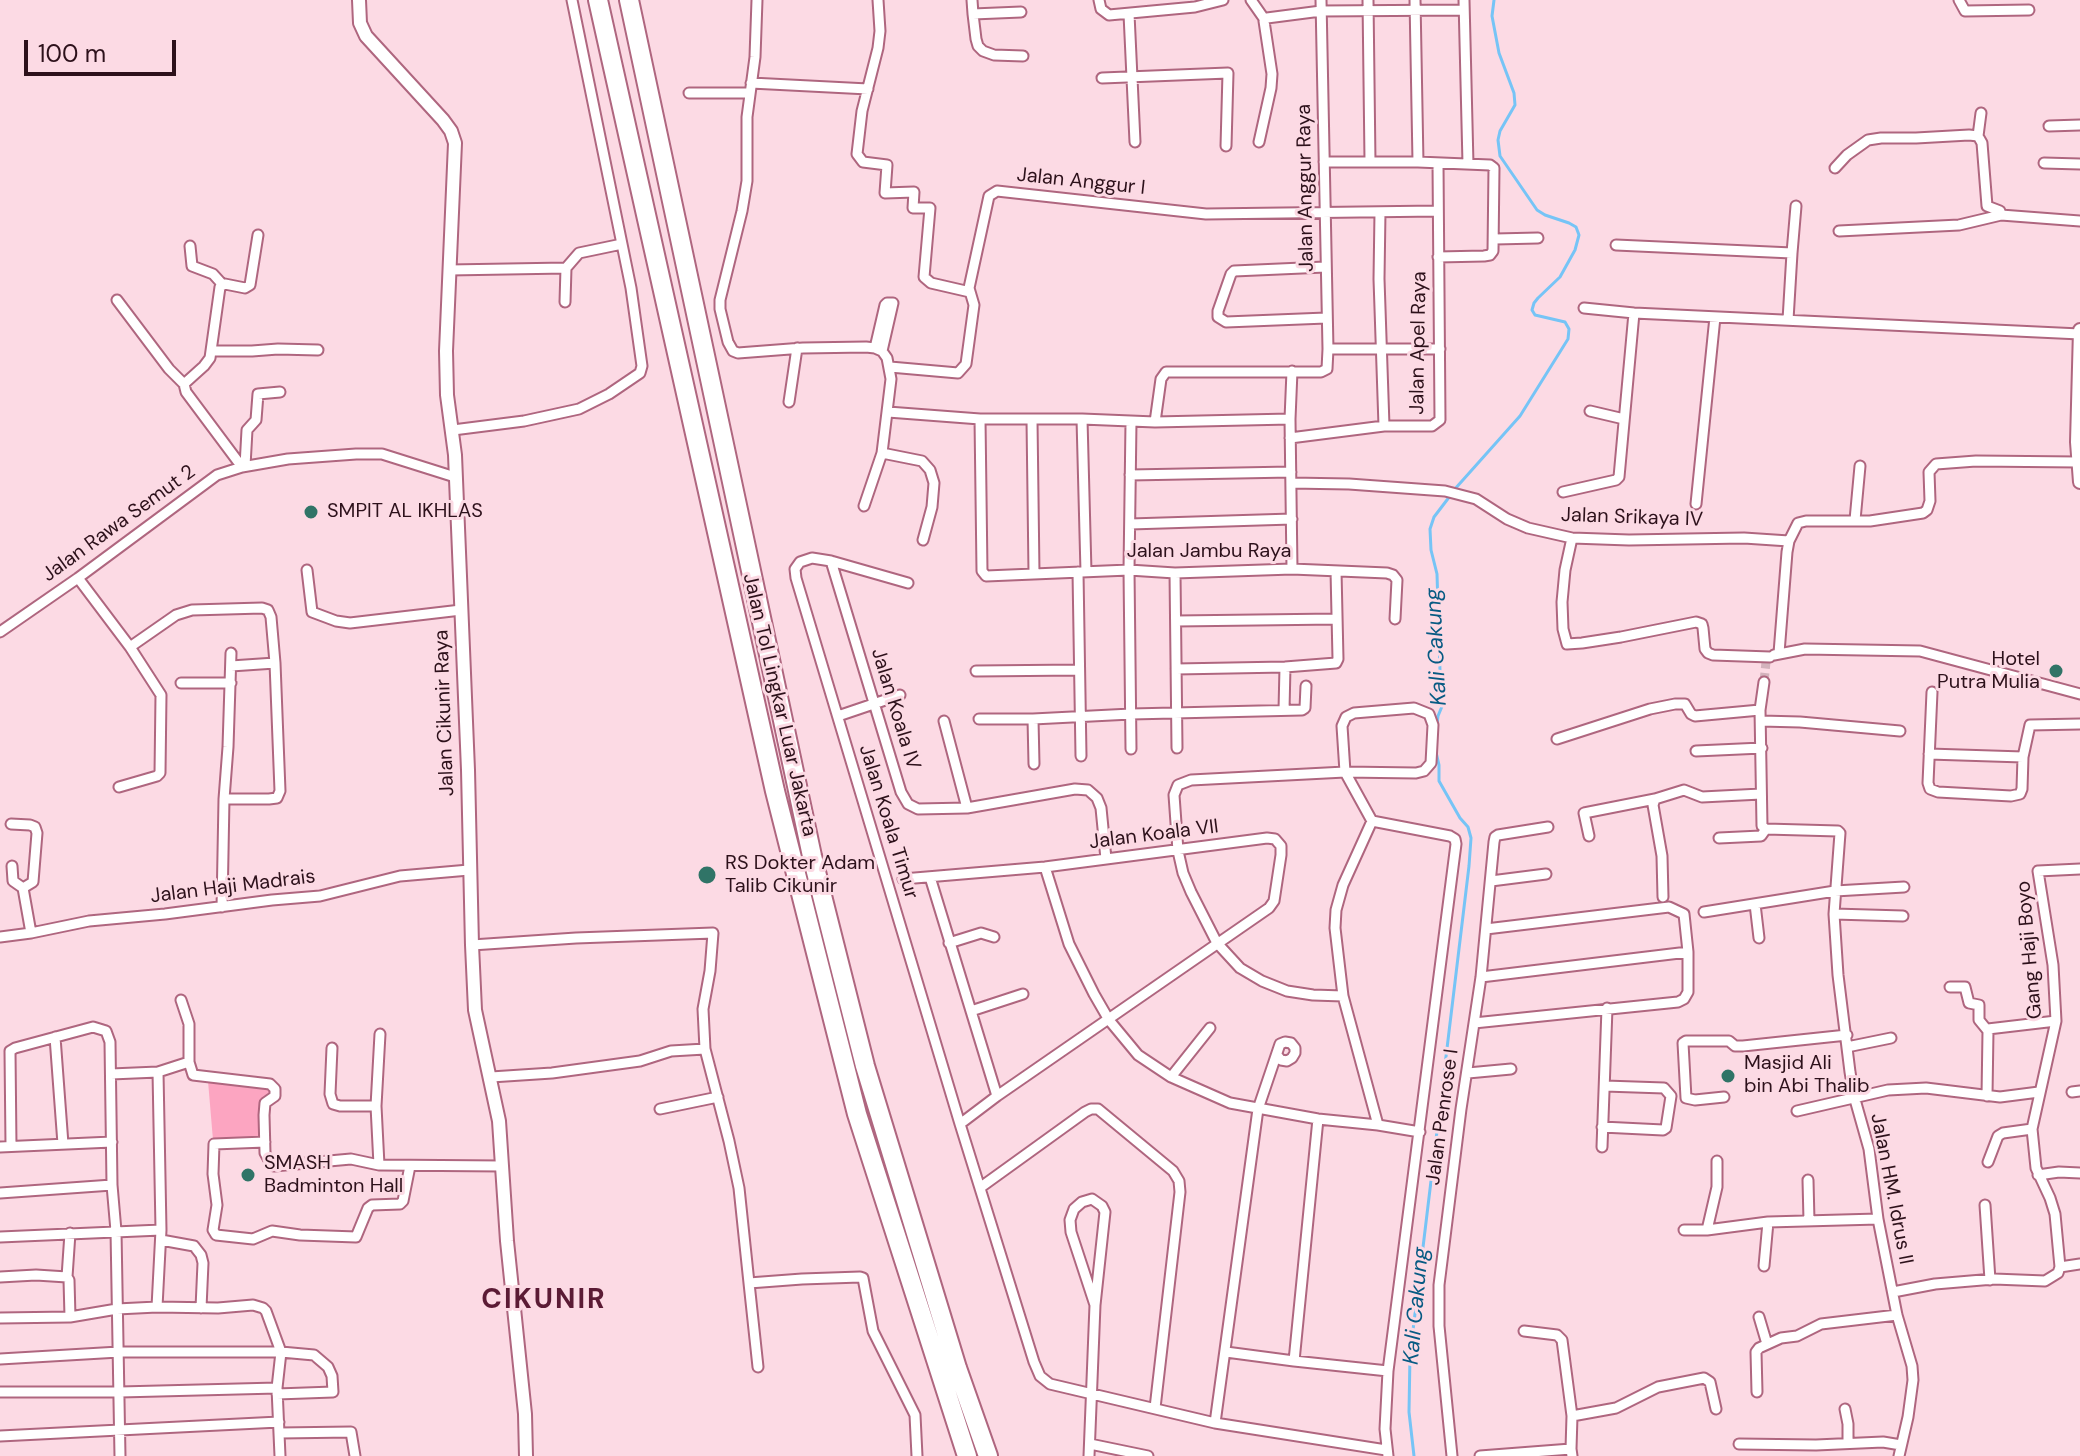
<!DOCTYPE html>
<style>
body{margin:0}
#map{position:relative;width:2080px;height:1456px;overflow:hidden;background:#fcdae4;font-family:"DM Sans",sans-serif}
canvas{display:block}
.scale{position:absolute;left:24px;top:40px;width:152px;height:36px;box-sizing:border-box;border:4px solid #2d111b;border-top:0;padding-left:10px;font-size:24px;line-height:28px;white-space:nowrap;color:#2d111b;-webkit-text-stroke:6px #fcdae4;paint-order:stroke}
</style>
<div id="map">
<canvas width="2080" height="1456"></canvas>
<div class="scale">100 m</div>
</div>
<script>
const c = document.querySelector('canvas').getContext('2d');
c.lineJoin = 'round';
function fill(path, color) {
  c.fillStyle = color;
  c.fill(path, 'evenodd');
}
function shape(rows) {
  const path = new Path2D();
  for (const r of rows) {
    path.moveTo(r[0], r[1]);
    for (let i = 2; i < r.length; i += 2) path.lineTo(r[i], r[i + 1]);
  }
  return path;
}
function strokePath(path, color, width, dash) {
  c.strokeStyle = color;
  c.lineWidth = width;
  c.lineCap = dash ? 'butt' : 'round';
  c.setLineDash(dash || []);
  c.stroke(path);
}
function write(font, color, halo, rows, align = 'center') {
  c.font = font + ' "DM Sans",sans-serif';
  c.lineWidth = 6;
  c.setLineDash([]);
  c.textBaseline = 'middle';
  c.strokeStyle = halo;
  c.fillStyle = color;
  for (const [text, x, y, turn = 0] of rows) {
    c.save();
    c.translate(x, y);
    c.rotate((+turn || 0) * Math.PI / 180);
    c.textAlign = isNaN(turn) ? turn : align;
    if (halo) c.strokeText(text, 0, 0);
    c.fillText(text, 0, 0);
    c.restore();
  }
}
fill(shape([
 [208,1081,270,1087,271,1096,261,1139,213,1140]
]), '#fca5c1');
strokePath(shape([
 [1454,490,1520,416,1568,339,1569,329,1565,322,1535,315,1532,310,1534,303,1538,298,1560,277,1575,250,1579,235,1576,227,1569,223,1545,215,1537,210,1500,156,1498,140,1500,131,1515,105,1514,93,1499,53,1492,16,1494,0],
 [1437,724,1438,716,1443,704,1440,671,1437,574,1431,550,1430,529,1434,517,1450,496],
 [1414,1456,1409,1412,1410,1355,1469,866,1471,838,1468,827,1460,818,1439,781,1439,765,1436,752]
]), '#76c4f6', 3);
strokePath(shape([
 [1764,682,1766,662]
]), '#d3b2bc', 9, [9, 4.5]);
const minor = shape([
 [757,0,755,57,747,117,747,181,742,211,720,300,720,309,728,342,733,351,738,353,803,348,866,347,875,348,882,351,887,358,891,379,882,453,864,506],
 [878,0,880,31,878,48,862,111,857,154,863,162,887,165,885,193,914,192,913,208,930,208,924,277,931,283,970,292],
 [972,0,973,14,1021,12],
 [1099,0,1101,9,1109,15,1195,7,1223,0],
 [1251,0,1265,20],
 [1368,0,1370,161],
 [1415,0,1418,162],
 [1464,0,1468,164],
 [1959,0,1965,11,2029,10],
 [973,14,976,39,978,46,983,51,994,55,1023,56],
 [1129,14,1135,142],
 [1102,78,1228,73,1226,146],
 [751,83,868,89],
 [689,93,749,93],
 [2049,126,2080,125],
 [1978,136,1981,113],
 [1259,142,1271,88,1272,74,1264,21,1267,18,1321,11,1464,10],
 [1324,162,1418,162,1490,165,1494,168,1493,251,1490,255,1484,256,1438,257],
 [2044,163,2080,164],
 [1835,168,1847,155,1868,140,1881,138,1916,138,1969,135,1978,136,1982,143,1987,206,2000,211,2001,215],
 [1380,212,1379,279,1384,426],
 [1839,231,1959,225,2001,215,2080,221],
 [1495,239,1538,238],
 [1616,245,1792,253,1788,320],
 [190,246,192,266,213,274,223,285],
 [1792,253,1796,206],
 [1325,267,1234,271,1231,274,1218,311,1218,317,1226,322,1326,318],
 [449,270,566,268],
 [117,300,169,369,184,384,186,392,242,467],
 [565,302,566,268,579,253,622,244],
 [1584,308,1634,313,2080,334],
 [875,348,885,305,887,303,893,303,882,351],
 [1328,349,1440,349],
 [212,351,252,351,278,349,318,350],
 [890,367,958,373,966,364,974,305,969,288,989,196,997,191,1206,214,1437,211],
 [1292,371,1290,419,1292,569],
 [184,384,204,366,210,358,220,287,225,284,245,288,250,285,258,235],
 [789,402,797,348],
 [1590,411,1624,419],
 [888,412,980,419,1082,419,1155,422,1290,419],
 [980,419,982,571,986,576,1129,570,1175,573,1292,569,1387,573,1393,575,1397,580,1395,619],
 [1082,419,1086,572],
 [1032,420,1034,573],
 [1155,422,1161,379,1166,372,1321,372,1327,369,1328,349,1321,0],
 [453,430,524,421,579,409,609,394,640,373,642,366,631,288,572,0],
 [1290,438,1384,426,1432,426,1440,420,1438,163],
 [882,453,922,461,930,470,934,483,932,507,923,540],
 [245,466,247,430,256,420,258,394,280,392],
 [1130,475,1291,472],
 [1291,483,1349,484,1445,491,1476,499,1507,519,1528,528,1572,538,1629,540,1744,538,1789,541],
 [1563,492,1616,480,1619,477,1634,313],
 [1696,504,1715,317],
 [1855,520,1860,466],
 [1130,524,1292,519],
 [1572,538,1565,570,1562,602,1563,629,1567,644,1582,643,1621,637,1696,622,1702,624,1703,628,1705,649,1708,653,1713,655,1770,657],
 [831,561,901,792,908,804,918,809,967,808,1075,789,1088,790,1097,798,1101,808,1106,859],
 [307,570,312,612,336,621,350,623,461,610],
 [1078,572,1081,756],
 [1175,573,1177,748],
 [78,578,130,647,161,695,160,773,157,776,119,787],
 [908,583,831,561,812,558,800,562,795,569,796,578,960,1124,1034,1362,1040,1376,1050,1384,1215,1423,1386,1450],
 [1176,621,1336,619],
 [0,632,78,578,217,475,242,467,288,459,356,454,382,454,455,477],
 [130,647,176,615,192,610,262,608,268,610,271,617,275,663],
 [1779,653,1787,552,1789,541,1798,523,1806,521,1870,521,1923,513,1927,510,1930,501,1929,472,1936,464,1976,461,2078,462],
 [1774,655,1805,649,1920,651,2080,694],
 [1176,669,1285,667,1336,663,1338,659,1336,571],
 [976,671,1079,670],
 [1764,682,1760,710,1762,826,1766,829,1838,831,1840,833,1834,914,1838,975,1850,1072,1854,1096,1869,1149,1878,1219,1897,1315,1912,1366,1913,1380,1908,1417,1899,1456],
 [181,683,231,683],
 [1932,692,1928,783,1930,789,1938,792,2011,796,2020,794,2022,789,2023,757,2030,725,2080,724],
 [1284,710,1285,667],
 [838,716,900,695],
 [979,719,1033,719,1131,714,1302,710,1305,708,1306,686],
 [1033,719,1034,764],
 [944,721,967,808],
 [1761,721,1800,722,1900,731],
 [1557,739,1650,709,1675,704,1685,704,1691,714,1695,716,1760,710],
 [1131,749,1129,570,1131,422],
 [1696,751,1762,748],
 [1929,754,2023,757],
 [224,799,269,799,277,798,280,791,275,663,231,666],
 [1372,821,1343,885,1336,910,1335,928,1343,996,1378,1125],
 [11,824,30,825,35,827,37,833,33,882,23,888,31,933],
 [1589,836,1584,813,1655,799],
 [1719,838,1761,836,1766,829],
 [12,866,13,881,23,888],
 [1045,867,1069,944,1094,994,1109,1020,1138,1055,1171,1077,1230,1103,1318,1119,1378,1125,1420,1132],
 [930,877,997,1096],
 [903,879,1045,867,1267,838,1275,839,1281,846,1281,855,1274,901,1269,908,997,1096,960,1124],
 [1491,881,1546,874],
 [1663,897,1662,856,1653,805,1655,799,1684,790,1702,797,1761,794],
 [1755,904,1759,938],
 [222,907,224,799,228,747,231,653],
 [1704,912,1835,891,1904,887],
 [1834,914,1903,916],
 [0,937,31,933,89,921,165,914,272,900,320,896,400,876,469,870],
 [949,943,981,933,994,937],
 [472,945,576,938,713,933,710,971,703,1009,705,1049,729,1141,739,1188,749,1283,802,1279,860,1277,863,1278,873,1331,915,1415,917,1456],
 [1481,977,1688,952],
 [1950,987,1965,987,1969,1003,1979,1005,1979,1020,1988,1031,1987,1096],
 [1343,996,1313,995,1287,991,1262,981,1240,968,1217,943,1191,892,1183,873,1178,851,1174,795,1178,785,1191,780,1345,772,1416,773,1424,771,1431,763,1433,725,1429,714,1414,708,1354,713,1346,717,1342,726,1345,772,1372,821,1450,836,1455,839,1456,844,1388,1371,1385,1429,1388,1456],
 [181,1000,189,1024,189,1062,193,1075,270,1084,275,1089,275,1096,265,1103,264,1115,265,1153,271,1164,274,1166,351,1159,379,1165,502,1166],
 [971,1011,1023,994],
 [1474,1023,1678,1002,1684,999,1688,992,1688,952,1684,914,1669,907,1486,929],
 [1988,1029,2056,1021],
 [55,1037,63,1144],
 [1847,1047,1891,1038],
 [332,1048,330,1094,333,1104,340,1106,376,1106],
 [158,1072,189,1062],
 [1468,1073,1511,1069],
 [111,1074,158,1072,161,1230,157,1307],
 [491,1077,552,1073,640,1061,671,1051,705,1049],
 [1171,1077,1210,1028],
 [2072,1092,2080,1091],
 [1724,1097,1695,1100,1686,1098,1683,1043,1686,1041,1729,1041,1735,1046,1743,1046,1847,1035],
 [660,1109,718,1097],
 [1797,1111,1888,1090,1926,1088,2000,1097,2039,1092],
 [1602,1127,1663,1130,1666,1128,1671,1096,1664,1088,1605,1086],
 [265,1142,214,1144,213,1174,217,1205,213,1230,216,1235,253,1239,272,1231,300,1235,356,1237,368,1208,372,1205,400,1204,403,1201,410,1166],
 [11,1146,10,1051,15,1048,93,1027,106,1031,110,1042,112,1185,116,1231,120,1456],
 [0,1147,112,1142],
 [1602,1147,1607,1008],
 [1988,1162,1998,1136,2003,1133,2032,1129],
 [379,1165,376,1106,380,1034],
 [2038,1175,2059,1172,2080,1173],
 [1808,1180,1809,1221],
 [981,1187,1085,1112,1091,1109,1098,1109,1173,1171,1179,1181,1180,1192,1155,1408],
 [0,1193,112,1185],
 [1985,1205,1990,1280],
 [1684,1230,1707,1230,1768,1222,1878,1219],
 [1707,1230,1717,1187,1717,1161],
 [0,1237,161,1230],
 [161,1240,194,1246,201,1255,203,1263,201,1308],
 [1764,1266,1768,1222],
 [2060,1267,2080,1264],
 [0,1277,36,1275,67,1277,69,1280,70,1317],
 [67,1277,70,1233],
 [749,1283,758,1367],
 [1893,1292,1935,1284,1994,1279,2045,1281,2058,1273,2060,1267,2055,1214,2050,1198,2036,1168,2032,1129,2056,1021,2053,965,2038,871,2080,869],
 [1759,1317,1767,1344],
 [0,1318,70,1317,117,1309,157,1307,218,1308,253,1305,263,1308,266,1311,281,1352,277,1388,280,1456],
 [1524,1331,1557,1335,1562,1340,1572,1416,1571,1449,1572,1456],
 [1226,1352,1294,1361,1388,1371],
 [0,1359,119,1352,281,1352,314,1355,328,1367,332,1376,333,1392,277,1394],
 [1294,1361,1318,1119],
 [0,1392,120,1392,277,1388],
 [1757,1392,1756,1352,1759,1348,1781,1338,1797,1336,1821,1324,1897,1315],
 [1845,1409,1848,1424,1848,1442],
 [1572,1416,1616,1408,1658,1387,1704,1378,1710,1382,1716,1409],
 [1215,1423,1258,1109,1280,1044,1285,1042,1291,1043,1295,1048,1295,1053,1292,1058,1287,1061,1281,1060,1277,1055],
 [280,1433,351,1432,355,1456],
 [0,1436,279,1422],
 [1090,1444,1148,1456],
 [1739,1444,1816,1445,1883,1442,1901,1445],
 [1089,1456,1095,1305,1105,1212,1102,1206,1092,1199,1082,1202,1074,1209,1070,1220,1071,1232,1095,1305],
 [1452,1456,1439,1326,1439,1285,1461,1109,1481,977,1494,842,1495,837,1498,835,1548,827],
 [1480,1456,1571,1449]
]);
const tertiary = shape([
 [359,0,360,23,366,36,443,120,451,131,455,143,446,351,447,395,455,455,468,770,472,945,475,1010,499,1121,507,1241,525,1414,526,1456],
 [2080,330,2077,442,2080,482]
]);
const motorway = shape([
 [598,0,775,791,857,1114,967,1456],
 [629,0,812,856,865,1066,957,1368,988,1456]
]);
strokePath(minor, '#af667f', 13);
strokePath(tertiary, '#af667f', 16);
strokePath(motorway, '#af667f', 22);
strokePath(minor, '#fff', 9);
strokePath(tertiary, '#fff', 12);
strokePath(motorway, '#fff', 18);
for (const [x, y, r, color] of [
 [311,512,8,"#307467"],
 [2056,671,8,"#307467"],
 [707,875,10,"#307467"],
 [1728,1076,8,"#307467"],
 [248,1175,8,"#307467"]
]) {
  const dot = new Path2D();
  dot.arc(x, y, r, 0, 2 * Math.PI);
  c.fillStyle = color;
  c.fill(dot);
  strokePath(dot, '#fcdae4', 3);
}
write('20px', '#2d111b', '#fcdae4', [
 ["Jalan Anggur I",1081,182,6],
 ["Jalan Anggur Raya",1306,188,-91],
 ["Jalan Apel Raya",1419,343,-89],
 ["Jalan Srikaya IV",1632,518,2],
 ["Jalan Rawa Semut 2",119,524,-36],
 ["Jalan Jambu Raya",1209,552],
 ["Jalan Tol Lingkar Luar Jakarta",779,705,77],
 ["Jalan Koala IV",895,709,73],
 ["Jalan Cikunir Raya",445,713,-92],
 ["Jalan Koala Timur",888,822,73],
 ["Jalan Koala VII",1154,835,-7],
 ["Jalan Haji Madrais",233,887,-7],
 ["Gang Haji Boyo",2030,950,-95],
 ["Jalan Penrose I",1443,1117,-82],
 ["Jalan HM. Idrus II",1891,1189,79]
]);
write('20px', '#2d111b', '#fcdae4', [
 ["SMPIT AL IKHLAS",327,512],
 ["Hotel",2040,660,"right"],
 ["Putra Mulia",2040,683,"right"],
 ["RS Dokter Adam",725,864],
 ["Talib Cikunir",725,887],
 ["Masjid Ali",1744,1064],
 ["bin Abi Thalib",1744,1087],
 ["SMASH",264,1164],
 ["Badminton Hall",264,1187]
], 'left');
write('italic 22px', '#075a83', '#fcdae4', [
 ["Kali Cakung",1437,647,-93],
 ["Kali Cakung",1417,1306,-85]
]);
c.letterSpacing = '2px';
write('bold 28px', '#5b1b35', '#fcdae4', [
 ["CIKUNIR",544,1301]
]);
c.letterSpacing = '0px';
</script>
